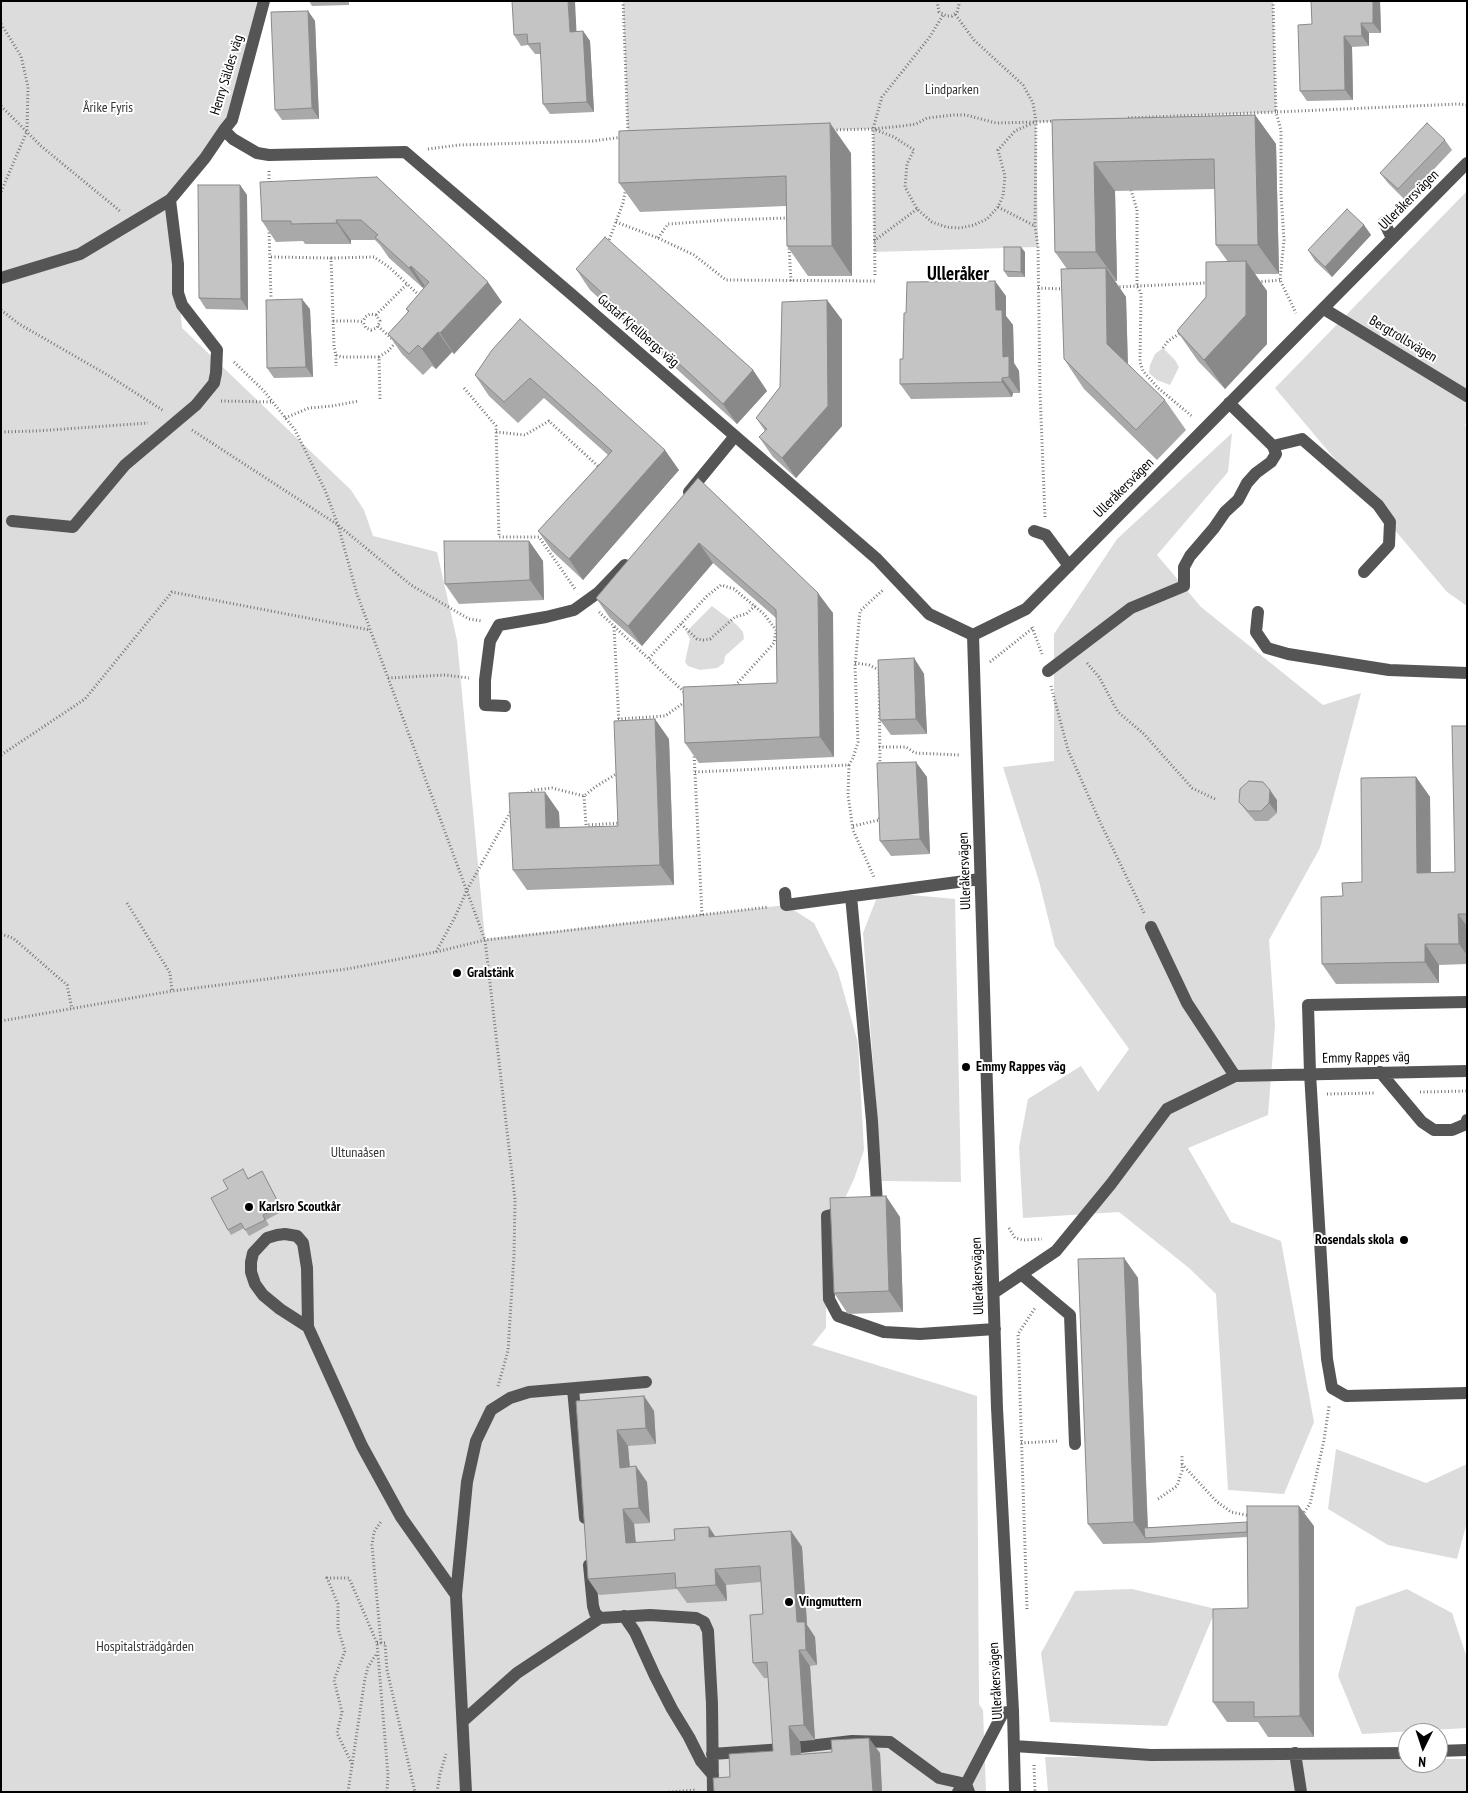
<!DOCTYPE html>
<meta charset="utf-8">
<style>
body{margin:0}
#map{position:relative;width:1468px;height:1793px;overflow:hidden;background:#fff;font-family:"PT Sans Narrow",sans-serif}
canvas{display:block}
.frame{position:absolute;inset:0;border:2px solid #000;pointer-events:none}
.north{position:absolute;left:1398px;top:1723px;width:50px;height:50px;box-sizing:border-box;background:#fff;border:1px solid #999;border-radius:50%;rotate:184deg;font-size:14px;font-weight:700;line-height:20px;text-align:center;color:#000}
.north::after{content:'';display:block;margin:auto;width:18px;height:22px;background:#000;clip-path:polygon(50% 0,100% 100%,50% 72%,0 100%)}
</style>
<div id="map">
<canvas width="1468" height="1793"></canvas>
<div class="frame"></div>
<div class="north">N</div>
</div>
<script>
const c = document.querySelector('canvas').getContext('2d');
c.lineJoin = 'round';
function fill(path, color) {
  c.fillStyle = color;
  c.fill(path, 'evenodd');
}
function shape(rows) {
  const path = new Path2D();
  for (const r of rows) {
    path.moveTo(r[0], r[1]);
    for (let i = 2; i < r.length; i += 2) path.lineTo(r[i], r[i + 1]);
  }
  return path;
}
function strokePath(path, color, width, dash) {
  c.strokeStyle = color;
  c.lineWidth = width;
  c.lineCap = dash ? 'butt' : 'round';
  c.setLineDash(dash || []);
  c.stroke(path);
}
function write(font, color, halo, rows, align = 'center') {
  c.font = font + ' "PT Sans Narrow",sans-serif';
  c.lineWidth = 4;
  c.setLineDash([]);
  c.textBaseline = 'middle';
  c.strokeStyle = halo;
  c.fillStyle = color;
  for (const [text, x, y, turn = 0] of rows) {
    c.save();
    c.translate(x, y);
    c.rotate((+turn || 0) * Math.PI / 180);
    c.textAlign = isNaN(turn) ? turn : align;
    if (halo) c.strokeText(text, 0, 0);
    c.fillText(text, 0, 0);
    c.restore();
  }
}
fill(shape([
 [1,1,264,1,234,107,170,200,182,328,351,490,364,510,373,536,437,552,457,640,485,939,786,905,814,923,838,972,858,1043,864,1150,854,1179,827,1237,826,1328,812,1345,977,1396,979,1704,983,1710,986,1792,1,1792],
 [623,1,1273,1,1276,112,1036,122,1038,247,874,252,873,129,628,134],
 [1467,191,1467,420,1465,426,1467,428,1467,606,1447,592,1275,388],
 [1163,348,1175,360,1179,367,1170,385,1157,380,1149,373,1150,365,1155,354],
 [1232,433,1228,472,1157,555,1201,607,1323,705,1361,693,1320,848,1269,940,1275,1026,1268,1115,1188,1148,1231,1222,1281,1241,1314,1422,1284,1494,1228,1490,1216,1294,1189,1268,1119,1212,1023,1218,1019,1147,1028,1099,1081,1066,1098,1092,1129,1049,1055,946,1039,881,1003,767,1054,761,1054,634,1117,539],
 [712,606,737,625,743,632,744,639,725,656,724,663,717,668,700,670,688,666,685,662,690,639,686,632],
 [879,892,955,899,961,1182,882,1181,863,933],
 [1336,1449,1426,1483,1467,1464,1467,1522,1457,1559,1388,1545,1328,1509],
 [1132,1589,1216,1609,1167,1726,1050,1722,1041,1653,1075,1591],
 [1407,1589,1452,1613,1467,1658,1467,1728,1362,1734,1338,1676,1356,1607],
 [1045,1757,1408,1759,1408,1763,1438,1763,1438,1759,1467,1759,1467,1792,1048,1792]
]), '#dcdcdc');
strokePath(shape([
 [623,1,628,133],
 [937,1,939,12,947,16,952,16,957,12,960,1],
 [1273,1,1276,112,1458,104,1467,105],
 [1,24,21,56,28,87,27,131,1,192],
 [1,106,41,146,120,211],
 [1128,118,1276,112,1281,130,1281,194,1284,240,1280,280,1296,313],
 [833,130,873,129,902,126,916,124,927,118,954,115,966,115,996,123,1036,122,1033,103,1023,85,974,40,955,14],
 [876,130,894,137,914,150,907,164,905,187,917,209,932,222,946,227,960,228,974,225,987,219,998,207,1003,196,1005,176,998,150,1015,131,1033,123],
 [428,149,459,145,593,141,623,137],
 [269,171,269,185],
 [1131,190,1137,210,1137,286,1141,293,1140,362,1143,371,1158,388,1193,417],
 [998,207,1035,226],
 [616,222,658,238,694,255,726,280,875,281],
 [269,229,271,298],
 [658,238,668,224,725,220,788,218,788,219],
 [874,241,917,209],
 [608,243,623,203,626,187],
 [789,245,791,282],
 [271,257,331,258,334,347,336,355,342,357,379,357,380,399],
 [331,258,374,257,389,267,421,297],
 [875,275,873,129,882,97,929,38,943,15],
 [1258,282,1280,280],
 [1116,287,1206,283],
 [1038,288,1065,289],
 [1,310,19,324,106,374,164,411],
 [376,315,407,284],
 [333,321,356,321,363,322,366,328,371,330,377,328,380,321,376,315,370,314,365,317,363,322],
 [378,326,393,340],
 [1163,348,1168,341,1182,332],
 [336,355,336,366],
 [379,357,388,351,397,341],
 [234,362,264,391,295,430,325,490,338,525,357,594,485,940,515,1200,514,1255,508,1351,498,1386],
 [464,388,496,426,499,537,539,537,575,589],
 [221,401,273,402],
 [285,418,309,408,332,406,359,401],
 [192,430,338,525,411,585,469,619,482,621],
 [1,432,36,431,148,423],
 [496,432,525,435,549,421,601,469],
 [1045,517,1040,392,1038,247,1035,226,1036,122,1054,121],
 [599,612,684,692],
 [681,624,697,639,703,640,710,639,735,617,746,614,755,606],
 [614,627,619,724],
 [1032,627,1042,654],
 [649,658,707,596,721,585,734,589,764,614,776,630,774,643,734,687],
 [990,662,1033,628],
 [855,663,869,665,879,670,880,766],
 [1087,663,1099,677,1118,712,1144,734,1192,788,1217,800],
 [388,678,445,675,469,678],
 [1051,686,1068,750,1101,824,1144,913],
 [618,719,665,716,685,702],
 [879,747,906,747,915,753,959,755],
 [694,753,702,915],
 [1,755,85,699,172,592,370,630],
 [849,765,848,795,853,830,874,877],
 [695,772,849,765,853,758,858,742,855,667,860,611,883,590],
 [528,793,534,790,552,788,584,796,595,787,618,773],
 [584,796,586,825,621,823],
 [853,826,879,820,880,815],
 [127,903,170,973,172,991],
 [1,934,13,938,67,985,72,1009],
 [436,952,455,917,467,890,512,809],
 [1,1021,172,991,347,969,436,952,485,940,769,907],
 [1420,1092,1467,1091],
 [1327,1094,1376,1093],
 [1009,1228,1015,1238,1023,1240,1042,1239],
 [1021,1443,1058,1441],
 [1182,1464,1216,1501,1231,1512,1251,1516],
 [1158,1499,1177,1486,1182,1471,1182,1456],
 [1302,1515,1310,1504,1324,1440,1329,1406],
 [1027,1609,1018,1334,1035,1308],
 [377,1643,385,1643,387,1670,415,1792],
 [381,1643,372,1545,374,1532,382,1520],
 [352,1764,337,1733,342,1712,334,1680,345,1651,338,1629,338,1604,327,1578,349,1578,377,1643,388,1775,387,1792],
 [1034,1765,1035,1792],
 [348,1792,365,1678,368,1667,377,1653],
 [437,1792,440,1774,446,1754],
 [669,1792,696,1790]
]), '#777', 3, [1, 2.5]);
strokePath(shape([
 [264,1,232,120,224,130,233,139,257,153,269,155,405,152,570,293,877,559,929,614,973,635],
 [1384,222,1392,238],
 [1,278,80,254,170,200,205,158,224,130],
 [1324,309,1467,396],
 [1229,403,1273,446,1302,439,1378,505,1390,522,1389,545,1364,572],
 [689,492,735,436],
 [12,521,73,527,125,465,196,405,214,383,216,373,217,350,182,305,178,293,178,264,170,200],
 [1034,531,1046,535,1069,566],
 [1258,612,1256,632,1267,648,1288,654,1389,670,1467,673],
 [1048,671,1131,608,1184,586,1184,567,1190,556,1214,528,1225,512,1238,500,1247,483,1256,473,1271,462,1276,454,1273,446],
 [505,706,485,705,485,680,490,641,499,625,546,617,574,610,599,592,625,565],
 [785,893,786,905,980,879],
 [851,896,872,1121,877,1204,869,1206],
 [1151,927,1187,1003,1235,1076],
 [1467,1002,1308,1005,1310,1073,1327,1359,1332,1388,1346,1396,1467,1393],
 [1380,1072,1422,1122,1434,1130,1452,1130,1466,1124,1467,1120],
 [847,1211,827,1216,829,1299,838,1316,884,1332,920,1334,995,1329],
 [1021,1274,1070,1315,1075,1444],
 [995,1292,1056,1251,1111,1184,1167,1109,1235,1076,1467,1071],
 [308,1327,280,1309,263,1295,255,1284,251,1272,251,1262,253,1253,267,1238,277,1235,285,1234,297,1236,303,1243,307,1268,308,1327,362,1446,401,1517,456,1595],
 [573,1389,585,1518],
 [589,1565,593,1606,595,1613,600,1618,650,1615,696,1618,704,1622,708,1631,712,1704,713,1792],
 [624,1616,635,1632,655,1676,672,1709,689,1737,701,1761,713,1775],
 [463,1721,517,1673,600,1618],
 [1014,1746,1151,1755,1408,1753],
 [800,1747,852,1741,890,1742,939,1778,966,1784,969,1792],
 [1438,1751,1467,1750],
 [1295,1753,1301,1792],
 [712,1754,783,1749],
 [466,1792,456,1595,467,1482,476,1441,491,1410,510,1398,529,1392,646,1382],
 [958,1792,966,1784,1003,1713,1013,1711],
 [1015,1792,1013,1711,997,1408,973,635,1026,609,1467,163]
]), '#555', 12);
fill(shape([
 [309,1,349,1,349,5,312,6],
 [1380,1,1381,33,1369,33,1369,46,1352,47,1353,100,1307,101,1300,91,1312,24],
 [308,11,315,21,319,119,282,120,275,110],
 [583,31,590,41,594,112,550,114,543,104,541,54,535,54,528,45,521,46,514,35],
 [1255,115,1276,144,1279,274,1255,274,1267,291,1267,344,1225,389,1198,361,1177,331,1206,297,1228,262,1216,245,1215,189,1115,191,1117,281,1115,281,1126,297,1128,364,1165,400,1186,430,1157,460,1084,389,1064,359,1067,269,1055,252,1052,120],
 [1445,140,1452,150,1405,200,1388,183,1380,173],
 [851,153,852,276,808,276,787,246,786,206,640,212,619,183],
 [377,177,502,302,454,354,452,352,436,369,432,366,423,375,402,354,388,334,408,312,406,309,426,286,423,288,389,258,380,245,375,240,351,240,351,244,305,244,303,241,276,242,262,221],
 [240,185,247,195,248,310,206,309,199,298],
 [1364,225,1371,235,1332,277,1315,261,1308,250],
 [1025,252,1025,277,1008,277,1004,271],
 [576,269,753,370,767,391,737,424,590,290],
 [1006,296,1006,316,1013,325,1014,363,1019,371,1020,393,1013,393,1012,397,911,399,900,384],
 [827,300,842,320,842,426,796,478,773,457,759,437,765,431,756,418,780,387],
 [310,309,313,377,274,378,267,368],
 [492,350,679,470,583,580,552,551,538,531,608,455,544,398,518,423,489,396,475,375],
 [698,478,833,613,834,757,699,763,685,743,777,683,776,618,713,563,642,646,610,618,596,598],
 [529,541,543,561,544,600,459,604,445,584],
 [914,658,924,674,927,734,891,735,880,720],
 [1467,726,1467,964,1439,965,1439,983,1336,984,1322,964,1343,896,1362,882,1416,777,1430,797,1431,873,1455,872],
 [669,739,674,885,527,890,513,870,559,812,560,828,618,826],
 [927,777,930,854,891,856,880,841],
 [1277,800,1277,813,1268,821,1255,821,1247,812,1239,802],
 [262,1171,265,1177,283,1211,266,1220,269,1225,249,1236,244,1228,231,1235,228,1230,228,1189,246,1175,248,1178],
 [900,1217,903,1312,848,1314,834,1293],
 [1124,1258,1138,1278,1148,1527,1314,1526,1314,1737,1268,1737,1258,1722,1227,1722,1213,1702,1248,1608,1247,1537,1149,1543,1103,1544,1088,1524],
 [644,1396,654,1411,656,1444,628,1446,630,1467,647,1482,650,1523,634,1524,636,1543,791,1531,802,1547,807,1625,815,1637,817,1665,810,1666,815,1740,800,1741,801,1755,880,1753,882,1792,714,1792,730,1777,773,1751,768,1678,764,1678,753,1663,763,1614,761,1582,726,1585,727,1601,687,1603,677,1589,599,1595,588,1579,576,1401]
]), '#a9a9a9');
fill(shape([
 [568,1,575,1,577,42,570,32],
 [1373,1,1380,1,1381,33,1373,23],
 [308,11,315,21,319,119,312,108],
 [1361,23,1369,33,1369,46,1362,36],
 [583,31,590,41,594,112,587,102],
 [1344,36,1352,47,1353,100,1345,90],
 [1255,115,1276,144,1279,274,1258,245],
 [830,123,851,153,852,276,832,246],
 [1094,162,1115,191,1117,281,1096,252],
 [240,185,247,195,248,310,241,299],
 [336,220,351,240,351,244,337,223],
 [1364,225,1371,235,1332,277,1325,267],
 [1021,247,1025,252,1025,277,1021,272],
 [1246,261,1267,291,1267,344,1225,389,1204,360],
 [411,266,425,286,423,288,409,268],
 [1106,268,1126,297,1128,373,1107,344],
 [995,281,1006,296,1006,316,1013,325,1014,363,1019,371,1020,393,1009,377,1003,357,996,310],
 [488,282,502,302,454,354,440,333],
 [302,299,310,309,313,377,306,367],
 [827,300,842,320,842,426,796,478,782,458],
 [438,332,452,352,436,369,422,349],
 [753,370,767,391,737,424,723,404],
 [1002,378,1013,393,1012,397,1002,382],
 [665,450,679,470,583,580,569,559],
 [529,541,543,561,544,600,530,580],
 [699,543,713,563,642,646,628,626],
 [818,593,833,613,834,757,820,737],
 [914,658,924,674,927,734,916,719],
 [655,719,669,739,674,885,660,865],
 [916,762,927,777,930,854,920,839],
 [1416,777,1430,797,1431,893,1417,873],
 [1270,790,1277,800,1277,813,1269,803],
 [545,792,559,812,560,848,546,828],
 [1458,914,1467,926,1467,955,1459,944],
 [1425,944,1439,965,1439,983,1425,962],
 [886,1196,900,1217,903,1312,889,1291],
 [1124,1258,1138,1278,1148,1537,1145,1538,1134,1522],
 [644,1396,654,1411,656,1444,646,1428],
 [617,1430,628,1446,631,1483,620,1468],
 [636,1466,647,1482,650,1523,639,1508],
 [1299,1506,1314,1526,1314,1737,1300,1716],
 [623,1509,634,1524,637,1559,626,1543],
 [709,1527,719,1542,709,1537],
 [791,1531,802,1547,807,1625,815,1637,817,1665,806,1650,797,1622],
 [715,1569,726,1585,727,1601,716,1585],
 [799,1650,810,1666,815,1740,804,1725],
 [789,1726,800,1741,802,1771,791,1755],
 [869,1738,880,1753,882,1792,873,1792]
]), '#898989');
const building = shape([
 [512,1,568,1,570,32,583,31,587,102,543,104,540,43,528,44,527,34,514,35,512,1],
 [1311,1,1373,1,1373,23,1361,23,1362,36,1344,36,1345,90,1300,91,1298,25,1312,24,1311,1],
 [308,11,312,108,275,110,271,12,308,11],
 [1255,115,1258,245,1216,245,1214,159,1094,162,1096,252,1055,252,1052,120,1255,115],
 [830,123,832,246,787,246,786,176,619,183,619,131,830,123],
 [1427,123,1445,140,1398,189,1380,173,1427,123],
 [377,177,488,282,440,333,438,332,422,349,418,345,409,354,388,334,409,311,406,309,429,282,411,266,409,268,375,237,378,235,361,220,336,220,337,223,291,224,291,221,262,221,260,182,377,177],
 [198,185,240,185,241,299,199,298,198,185],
 [1347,209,1364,225,1325,267,1308,250,1347,209],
 [605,237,753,370,723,404,576,269,605,237],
 [1004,247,1021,247,1021,272,1004,271,1004,247],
 [1246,261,1246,315,1204,360,1177,331,1206,297,1206,262,1246,261],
 [1106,268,1107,344,1165,400,1136,430,1064,359,1061,269,1106,268],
 [995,281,996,310,1002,310,1003,357,1009,356,1009,377,1002,378,1002,382,900,384,900,359,903,359,904,313,906,313,907,282,995,281],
 [302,299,306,367,267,368,266,300,302,299],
 [827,300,828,406,782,458,759,437,767,429,756,418,780,387,782,302,827,300],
 [520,319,665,450,569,559,538,531,612,451,530,378,504,402,475,375,492,350,520,319],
 [698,478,818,593,820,737,685,743,683,687,777,683,776,610,699,543,628,626,596,598,698,478],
 [444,541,529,541,530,580,445,584,444,541],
 [914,658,916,719,880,720,878,660,914,658],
 [655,719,660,865,513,870,509,793,545,792,546,828,618,826,614,721,655,719],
 [1452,726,1467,726,1467,914,1458,914,1459,944,1425,944,1425,962,1322,964,1321,897,1343,896,1342,883,1362,882,1361,778,1416,777,1417,873,1455,872,1452,726],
 [916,762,920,839,880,841,877,763,916,762],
 [1249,781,1263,782,1270,790,1269,803,1261,811,1248,811,1239,802,1240,789,1249,781],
 [243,1169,248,1179,262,1171,280,1206,263,1215,265,1220,245,1230,241,1223,228,1230,211,1198,228,1189,223,1180,243,1169],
 [886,1196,889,1291,834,1293,830,1198,886,1196],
 [1124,1258,1134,1522,1088,1524,1078,1259,1124,1258],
 [644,1396,646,1428,617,1430,620,1468,636,1466,639,1508,623,1509,626,1543,675,1540,674,1529,709,1527,709,1537,791,1531,797,1622,805,1622,806,1650,799,1650,804,1725,789,1726,791,1755,832,1752,831,1740,869,1738,873,1792,714,1792,713,1778,730,1777,729,1754,773,1751,767,1662,753,1663,750,1615,763,1614,760,1566,715,1569,716,1585,676,1588,675,1573,588,1579,576,1401,644,1396],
 [1247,1506,1299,1506,1300,1716,1254,1717,1254,1702,1213,1702,1213,1609,1248,1608,1247,1506],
 [1247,1522,1247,1532,1145,1538,1144,1528,1247,1522]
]);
fill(building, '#c4c4c4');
strokePath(building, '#898989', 1);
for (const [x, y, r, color] of [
 [457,973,5,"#000"],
 [966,1067,5,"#000"],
 [249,1207,5,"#000"],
 [1404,1240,5,"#000"],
 [789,1602,5,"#000"]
]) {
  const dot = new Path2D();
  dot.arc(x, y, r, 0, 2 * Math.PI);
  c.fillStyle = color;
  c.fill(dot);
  strokePath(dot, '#fff', 2);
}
write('14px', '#000', '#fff', [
 ["Henry Säldes väg",227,75,-73],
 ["Ulleråkersvägen",1409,200,-45],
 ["Gustaf Kjellbergs väg",638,331,41],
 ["Bergtrollsvägen",1403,339,31],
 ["Ulleråkersvägen",1124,488,-45],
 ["Ulleråkersvägen",965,871,-92],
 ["Emmy Rappes väg",1366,1058,-1],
 ["Ulleråkersvägen",978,1276,-92],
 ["Ulleråkersvägen",996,1681,-93]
]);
write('14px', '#333', '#fff', [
 ["Lindparken",952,90],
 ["Årike Fyris",108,108],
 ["Ultunaåsen",358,1153],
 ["Hospitalsträdgården",145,1647]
]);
write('bold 14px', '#000', '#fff', [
 ["Gralstänk",467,973],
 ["Emmy Rappes väg",976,1067],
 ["Karlsro Scoutkår",259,1207],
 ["Rosendals skola",1394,1240,"right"],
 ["Vingmuttern",799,1602]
], 'left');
write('bold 19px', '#000', '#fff', [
 ["Ulleråker",958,275]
]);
</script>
